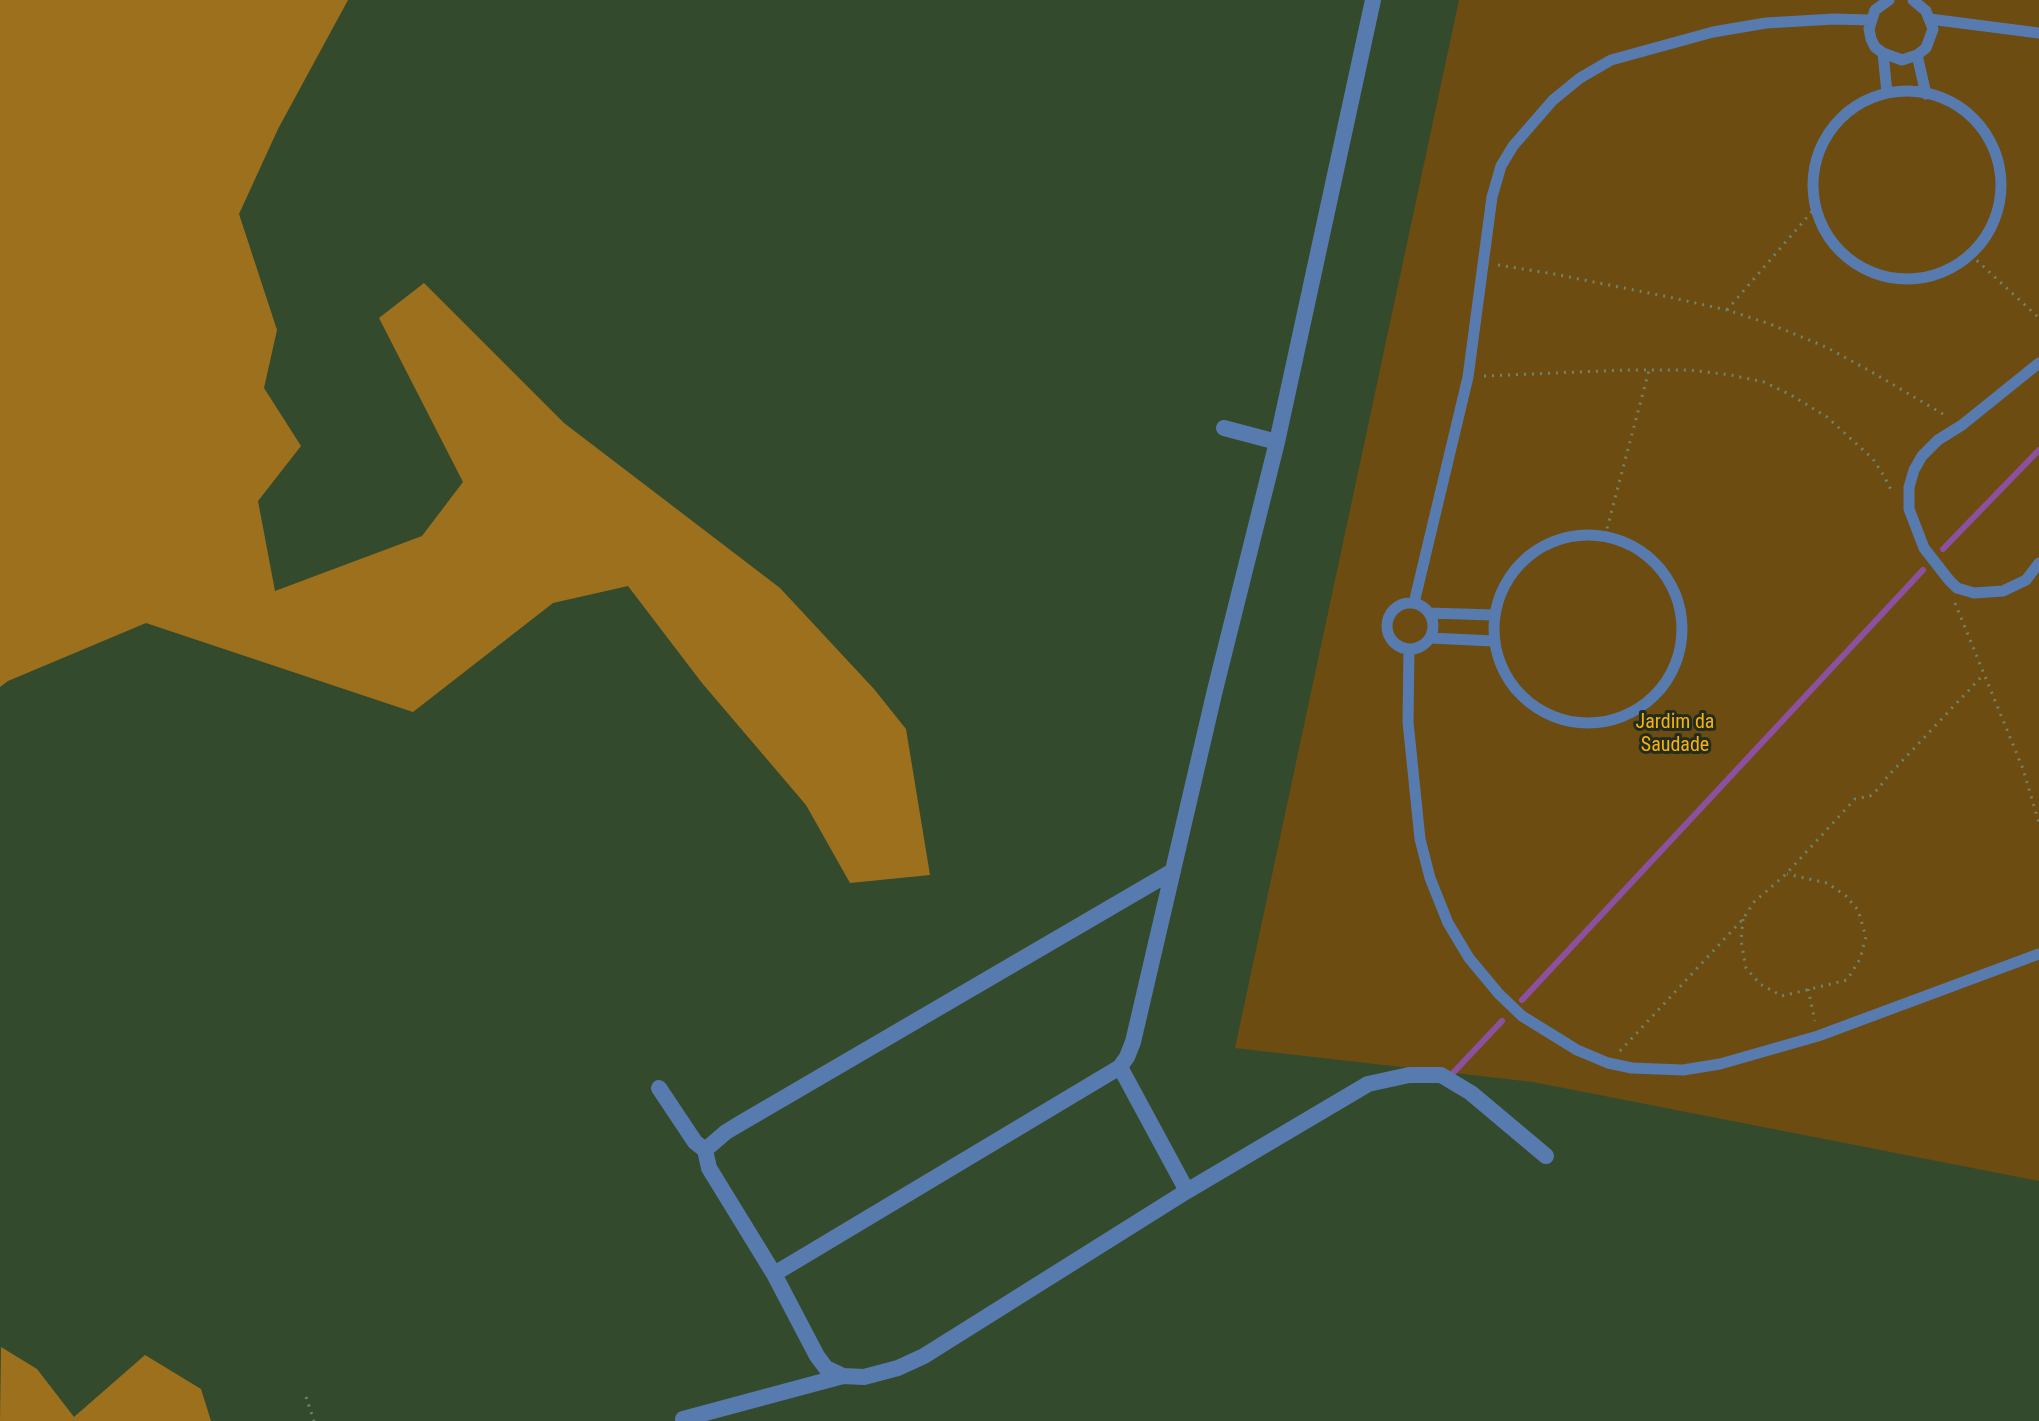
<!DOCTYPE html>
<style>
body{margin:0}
canvas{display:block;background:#344a2c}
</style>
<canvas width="2039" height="1421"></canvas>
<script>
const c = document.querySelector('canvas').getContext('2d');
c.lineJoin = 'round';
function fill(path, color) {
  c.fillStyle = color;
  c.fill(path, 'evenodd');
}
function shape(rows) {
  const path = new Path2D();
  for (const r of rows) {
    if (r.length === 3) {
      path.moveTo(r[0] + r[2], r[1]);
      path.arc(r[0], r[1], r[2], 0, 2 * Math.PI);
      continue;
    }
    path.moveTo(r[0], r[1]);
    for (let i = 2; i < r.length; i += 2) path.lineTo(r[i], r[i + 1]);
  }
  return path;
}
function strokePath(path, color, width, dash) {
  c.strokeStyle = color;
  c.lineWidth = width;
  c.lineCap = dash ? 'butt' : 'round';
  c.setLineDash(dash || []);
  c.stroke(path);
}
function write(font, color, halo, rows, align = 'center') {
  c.font = font + ' "Roboto Condensed",sans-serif';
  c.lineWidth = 6;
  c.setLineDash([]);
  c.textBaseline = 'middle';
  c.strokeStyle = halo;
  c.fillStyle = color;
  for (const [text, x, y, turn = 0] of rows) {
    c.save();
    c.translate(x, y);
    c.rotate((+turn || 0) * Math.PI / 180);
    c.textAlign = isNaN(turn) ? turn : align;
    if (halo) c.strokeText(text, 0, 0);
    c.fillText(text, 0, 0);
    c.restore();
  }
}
fill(shape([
 [1459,0,2039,0,2039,1181,1533,1082,1235,1048]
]), '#6c4c11');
fill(shape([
 [0,0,348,0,278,129,239,214,277,330,264,388,301,446,258,501,275,591,422,536,463,482,379,318,424,283,564,423,780,588,874,689,906,729,930,875,850,883,806,805,702,683,628,586,553,603,413,712,146,623,8,681,0,687],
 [1,1347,37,1369,74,1417,145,1355,201,1389,211,1421,0,1421]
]), '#9d701d');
strokePath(shape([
 [1943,549,2039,450],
 [1522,1000,1923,570],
 [1452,1074,1502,1021]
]), '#8d50a0', 6);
strokePath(shape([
 [1971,255,2039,318],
 [1498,265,1554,274,1669,297,1727,310,1770,324,1826,347,1870,371,1948,417],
 [1727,310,1815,208],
 [1484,376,1626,370,1690,370,1731,375,1764,382,1791,395,1827,417,1873,459,1884,476,1893,494],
 [1605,536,1649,370],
 [1955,603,2023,769,2039,823],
 [1743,919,1741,940,1746,968,1760,984,1782,996,1847,980,1860,959,1866,937,1858,910,1846,896,1827,883,1787,874],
 [1808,989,1815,1021],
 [1620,1051,1743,919,1754,902,1786,874,1855,799,1870,796,1878,789,1888,776,1984,674],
 [306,1397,314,1421]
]), '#71846b', 3, [2, 6]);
strokePath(shape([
 [1889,0,1875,10,1869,29,1871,39,1875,47,1883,53,1902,60,1917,55,1926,48,1933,29,1926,11,1913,0],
 [1930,19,2039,33],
 [1883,53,1887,93],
 [1917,55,1926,94],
 [1907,185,94],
 [2039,363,1962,425,1938,440,1922,456,1914,470,1909,487,1909,509,1924,548,1949,580,1957,588,1974,593,2003,591,2026,580,2039,563],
 [1588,629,94],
 [1410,626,23],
 [1414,603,1468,377,1492,197,1501,166,1513,146,1553,100,1580,78,1611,60,1713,32,1766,23,1834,19,1870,20],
 [1429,613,1494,615],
 [1430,638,1494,641],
 [1409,649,1408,722,1420,839,1430,878,1448,923,1469,958,1499,994,1522,1016,1577,1050,1608,1063,1632,1068,1683,1070,1720,1064,1818,1036,2039,954]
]), '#587baf', 11);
strokePath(shape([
 [1224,428,1277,442],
 [1173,871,741,1123,726,1132,705,1150,709,1168,774,1274,817,1356,826,1368,843,1376,864,1377,898,1368,924,1356,1187,1191,1368,1084,1409,1075,1441,1075,1471,1093,1546,1156],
 [1120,1067,1187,1191],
 [659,1088,695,1142,705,1150],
 [774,1274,1120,1067,1127,1057,1133,1042,1215,690,1277,442,1373,0],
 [683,1419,843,1376]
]), '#587baf', 16);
write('20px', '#fcb109', '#232d1f', [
 ["Jardim da",1675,723],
 ["Saudade",1675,746]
]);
</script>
